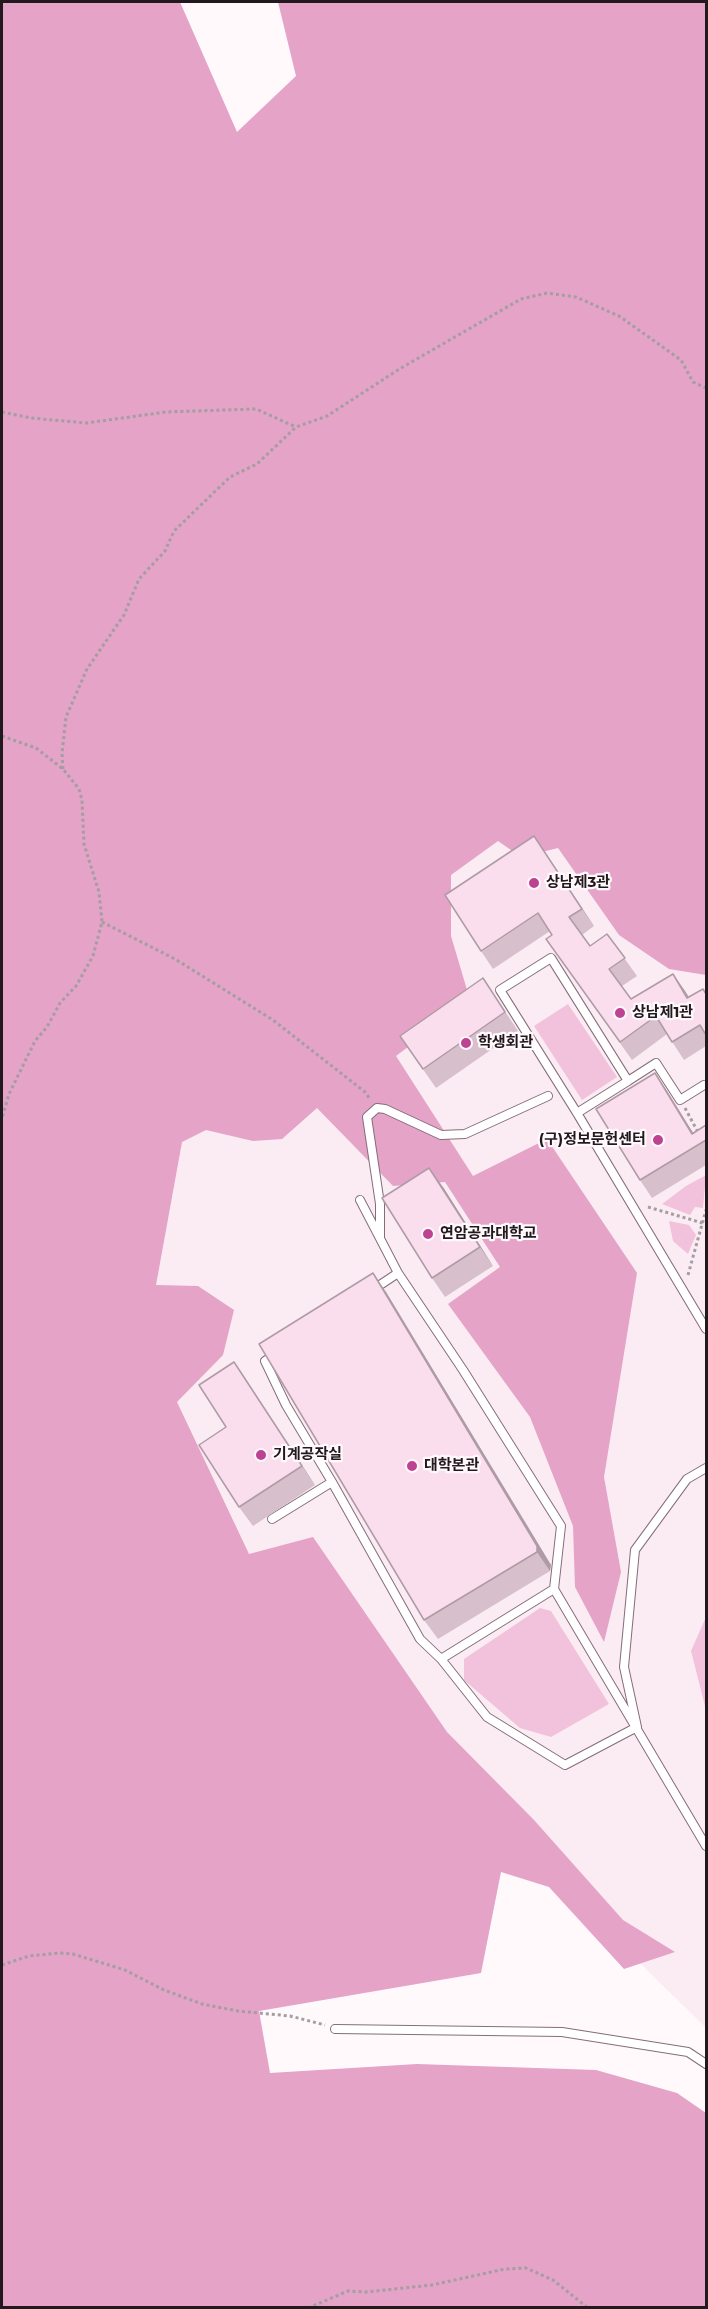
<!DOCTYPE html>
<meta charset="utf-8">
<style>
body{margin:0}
#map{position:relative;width:708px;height:2309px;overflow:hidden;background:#fff9fc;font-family:Montserrat,sans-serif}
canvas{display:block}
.frame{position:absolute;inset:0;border:3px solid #22191e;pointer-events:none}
</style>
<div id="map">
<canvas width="708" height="2309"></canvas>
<div class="frame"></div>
</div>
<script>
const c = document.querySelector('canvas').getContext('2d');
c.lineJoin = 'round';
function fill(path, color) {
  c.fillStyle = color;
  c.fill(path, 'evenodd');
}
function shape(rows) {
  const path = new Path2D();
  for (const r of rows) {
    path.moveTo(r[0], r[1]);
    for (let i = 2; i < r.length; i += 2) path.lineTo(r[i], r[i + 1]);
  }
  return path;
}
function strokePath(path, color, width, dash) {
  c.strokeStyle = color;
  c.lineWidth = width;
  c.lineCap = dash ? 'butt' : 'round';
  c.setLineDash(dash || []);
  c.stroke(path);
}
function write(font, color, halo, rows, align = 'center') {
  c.font = font + ' Montserrat,"Noto Sans KR",sans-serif';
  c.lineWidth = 4.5;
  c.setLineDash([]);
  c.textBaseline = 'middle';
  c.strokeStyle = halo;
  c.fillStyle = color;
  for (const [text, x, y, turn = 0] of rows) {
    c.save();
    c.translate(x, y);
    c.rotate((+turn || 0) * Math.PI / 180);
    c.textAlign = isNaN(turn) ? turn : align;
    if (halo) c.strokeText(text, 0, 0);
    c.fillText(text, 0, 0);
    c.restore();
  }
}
fill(shape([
 [490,781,706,923,706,2028,348,1676,132,1420,167,1047]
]), '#fbecf4');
fill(shape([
 [568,1004,617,1077,582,1100,534,1026],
 [706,1175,703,1208,695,1207,690,1215,662,1204,686,1186],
 [669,1221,689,1225,696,1235,688,1254,673,1241],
 [540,1608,551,1611,609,1704,551,1737,520,1728,464,1680,464,1659],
 [706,1617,706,1710,691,1651]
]), '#f2c2dc');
fill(shape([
 [2,2,180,2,237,132,296,76,278,2,706,2,706,975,669,969,619,935,558,848,521,857,498,841,451,875,451,936,470,1000,396,1056,473,1176,547,1139,637,1273,604,1477,621,1572,604,1642,575,1587,573,1526,530,1417,448,1304,500,1267,445,1182,393,1186,317,1108,282,1139,253,1141,206,1130,182,1142,156,1285,198,1286,234,1310,223,1355,177,1402,249,1554,313,1537,447,1732,534,1820,623,1920,675,1952,624,1969,549,1887,501,1872,481,1973,259,2011,270,2073,417,2064,596,2070,677,2093,706,2113,706,2307,2,2308]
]), '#e4a3c7');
const service = shape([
 [628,1081,656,1063,680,1100,704,1085],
 [577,1113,628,1081,551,958,500,990,577,1113,706,1329],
 [360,1200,398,1273,463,1370,561,1526,554,1589,706,1846],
 [380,1237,380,1204,367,1117,377,1108,385,1109,441,1135,465,1134,548,1096],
 [374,1289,398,1273],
 [277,1353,265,1361,286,1405,332,1482,420,1639,441,1659],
 [272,1519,332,1482],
 [554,1589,441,1659,487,1717,565,1765,637,1727,624,1667,635,1550,687,1479,706,1468],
 [335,2029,562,2032,688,2052,706,2064]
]);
strokePath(service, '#856d7a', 10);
strokePath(shape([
 [2,412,31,418,86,423,166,412,256,409,296,427],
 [2,736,36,748,63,769,79,789,82,800,84,844,99,892,102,922,93,956,76,986,60,1003,47,1027,35,1041,9,1094,2,1118],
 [63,769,62,753,66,717,87,669,124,615,139,579,165,551,174,531,230,477,257,464,296,427,327,416,401,368,521,299,547,293,576,297,619,316,681,360,693,382,706,388],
 [102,922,175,959,273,1020,365,1092,370,1099],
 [685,1108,699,1134],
 [648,1207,706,1224],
 [688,1275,706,1210],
 [2,1965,29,1956,60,1953,73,1954,125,1970,164,1990,202,2004,238,2011,290,2016,325,2025],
 [308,2308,348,2291,366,2292,432,2285,505,2269,526,2268,553,2280,588,2308]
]), '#a49da1', 3, [3, 3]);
strokePath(service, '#fff', 8);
fill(shape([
 [534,836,594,926,582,935,590,946,607,934,637,976,622,986,631,999,673,974,689,997,706,993,706,1046,684,1060,667,1034,632,1060,546,939,552,935,550,931,493,969,481,951],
 [483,978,518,1031,436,1088,400,1036],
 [655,1073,667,1091,693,1133,706,1125,706,1165,652,1198,640,1180],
 [443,1187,493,1266,445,1297,432,1278],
 [386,1292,551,1565,550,1571,438,1639,424,1620],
 [234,1362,315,1485,253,1526,239,1507,226,1427]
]), '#d7bfcc');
fill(shape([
 [534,836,594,926,582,909],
 [673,974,685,991,700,1016,687,998],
 [655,1073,667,1091,700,1144,692,1134],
 [429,1168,443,1187,493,1266,480,1247],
 [373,1273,386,1292,551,1565,550,1571,537,1552],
 [234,1362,247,1381,315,1485,302,1466]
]), '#af9ba6');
const building = shape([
 [534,836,582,909,569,917,590,946,607,934,625,958,609,969,631,999,673,974,687,998,703,989,706,994,706,1035,700,1025,672,1042,656,1016,620,1042,546,939,552,935,538,913,481,951,445,895,534,836],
 [483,978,505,1012,423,1069,400,1036,483,978],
 [655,1073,692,1134,706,1125,706,1140,640,1180,596,1109,655,1073],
 [429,1168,480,1247,432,1278,382,1198,429,1168],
 [373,1273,537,1546,537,1552,424,1620,259,1344,373,1273],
 [234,1362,302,1466,239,1507,199,1445,226,1427,199,1385,234,1362]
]);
fill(building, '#fadeed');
strokePath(building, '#af9ba6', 1.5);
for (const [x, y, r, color] of [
 [534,883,6,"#be4292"],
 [620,1013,6,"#be4292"],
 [466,1043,6,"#be4292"],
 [658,1140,6,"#be4292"],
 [428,1234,6,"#be4292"],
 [261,1455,6,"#be4292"],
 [412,1466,6,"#be4292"]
]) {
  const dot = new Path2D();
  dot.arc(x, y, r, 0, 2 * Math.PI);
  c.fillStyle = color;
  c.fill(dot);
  strokePath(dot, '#fff9fc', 2);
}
write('bold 15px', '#22191e', '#fff9fc', [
 ["상남제3관",546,883],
 ["상남제1관",632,1013],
 ["학생회관",478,1043],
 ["(구)정보문헌센터",646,1140,"right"],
 ["연암공과대학교",440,1234],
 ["기계공작실",273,1455],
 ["대학본관",424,1466]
], 'left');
</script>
